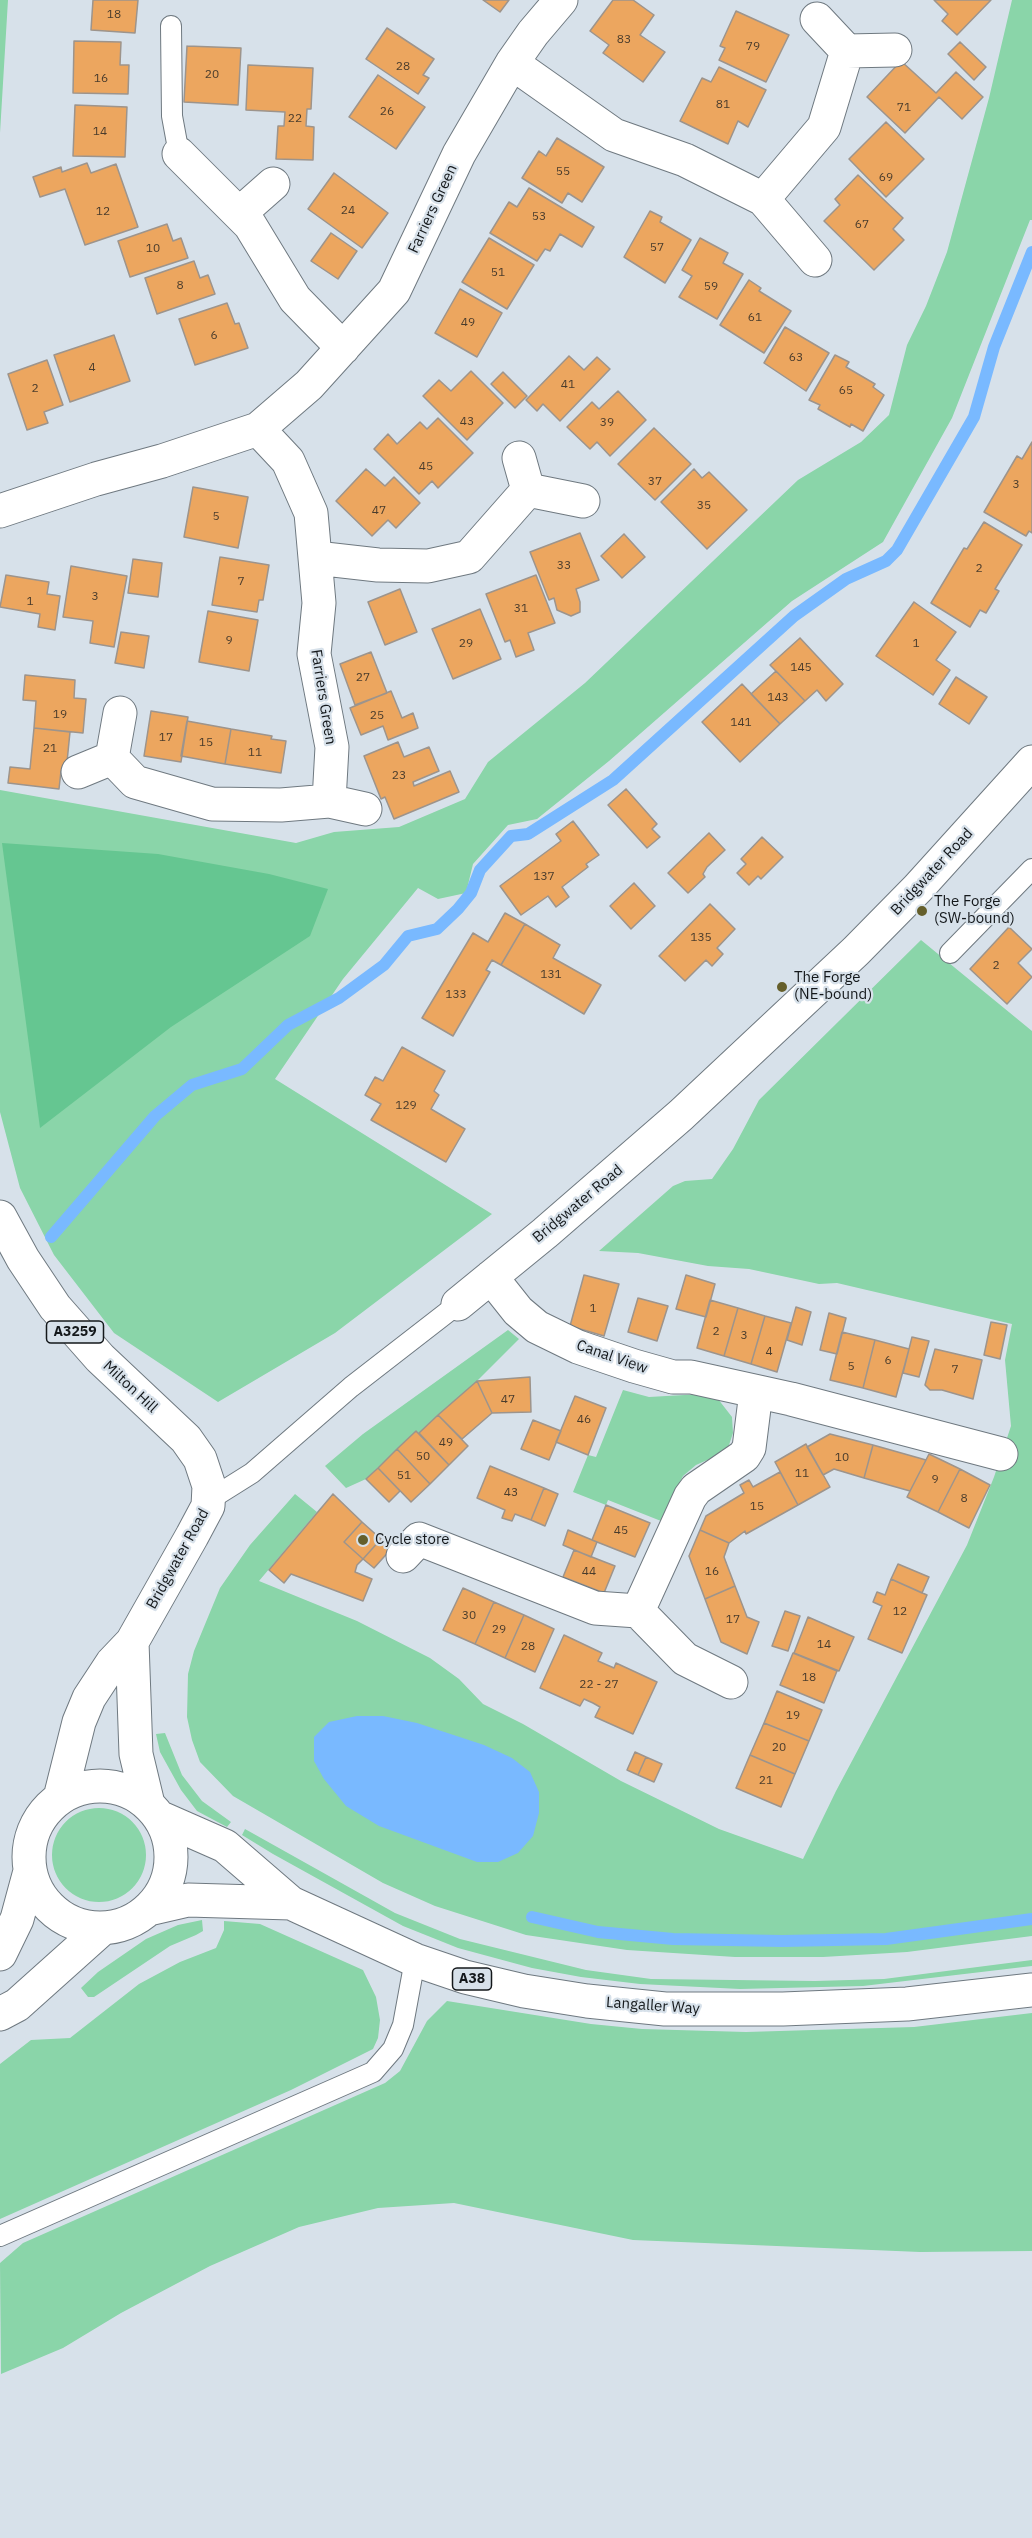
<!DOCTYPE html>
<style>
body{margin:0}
canvas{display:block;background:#d7e1ea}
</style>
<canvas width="1032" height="2538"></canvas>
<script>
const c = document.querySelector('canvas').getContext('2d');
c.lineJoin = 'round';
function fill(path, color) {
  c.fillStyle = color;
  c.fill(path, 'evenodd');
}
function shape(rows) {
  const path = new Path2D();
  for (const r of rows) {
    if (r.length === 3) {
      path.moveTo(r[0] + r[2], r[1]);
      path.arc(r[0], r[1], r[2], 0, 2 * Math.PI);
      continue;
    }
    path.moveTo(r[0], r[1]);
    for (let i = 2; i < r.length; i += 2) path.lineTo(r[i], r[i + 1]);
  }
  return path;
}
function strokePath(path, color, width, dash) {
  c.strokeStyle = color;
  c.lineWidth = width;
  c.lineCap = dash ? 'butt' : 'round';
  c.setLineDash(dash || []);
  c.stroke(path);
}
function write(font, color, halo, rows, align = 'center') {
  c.font = font + ' "IBM Plex Sans",sans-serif';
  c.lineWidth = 4.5;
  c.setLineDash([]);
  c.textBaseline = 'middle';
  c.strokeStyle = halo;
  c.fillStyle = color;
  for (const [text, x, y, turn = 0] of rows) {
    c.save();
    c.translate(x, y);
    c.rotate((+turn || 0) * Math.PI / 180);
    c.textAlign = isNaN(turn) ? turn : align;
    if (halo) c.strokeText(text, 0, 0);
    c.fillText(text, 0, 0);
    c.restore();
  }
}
fill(shape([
 [0,0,8,0,0,133],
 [1012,0,1032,0,1032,220,1030,220,952,418,883,542,792,601,609,761,537,819,508,825,473,864,466,893,438,899,418,888,343,979,275,1079,492,1214,335,1333,218,1402,114,1333,54,1255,20,1188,0,1112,0,790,296,843,334,832,399,827,465,799,488,762,585,683,798,480,861,442,889,415,907,345,926,306,947,252,989,98],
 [921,940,1032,1031,1032,1936,907,1952,823,1957,735,1957,627,1950,526,1935,435,1906,383,1883,233,1796,200,1762,192,1740,187,1717,188,1674,194,1651,220,1588,250,1545,295,1494,317,1512,259,1581,357,1621,430,1658,459,1679,483,1704,523,1724,621,1781,719,1829,803,1859,836,1791,967,1545,994,1477,1011,1426,1005,1360,1012,1324,837,1283,819,1284,749,1269,708,1266,638,1253,599,1251,673,1186,685,1181,712,1179,733,1149,759,1100],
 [508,1330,519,1339,477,1381,419,1433,416,1431,366,1479,346,1488,325,1466,363,1434],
 [623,1390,649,1397,702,1394,718,1399,732,1417,733,1433,728,1448,721,1454,696,1465,683,1476,661,1521,608,1500,606,1505,573,1492,588,1455,596,1457],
 [165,1733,182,1775,202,1801,231,1822,227,1827,197,1811,181,1790,160,1752,156,1734],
 [99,1855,47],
 [245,1829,395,1913,460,1939,586,1970,651,1979,815,1981,884,1979,1032,1960,1032,1966,863,1986,740,1989,640,1984,581,1977,532,1968,458,1948,403,1926,273,1854,242,1835],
 [202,1920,203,1931,196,1935,170,1946,94,1997,88,1997,81,1988,98,1972,146,1939,178,1925],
 [224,1921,260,1924,363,1970,376,1997,380,2020,378,2038,373,2049,291,2090,0,2219,0,2064,31,2040,70,2038,139,1984,180,1962,216,1948,224,1930],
 [447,2001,591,2024,642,2029,746,2032,914,2027,1032,2013,1032,2251,920,2252,633,2240,454,2203,378,2208,299,2227,210,2266,121,2313,63,2348,1,2374,0,2263,23,2243,385,2083,400,2071,427,2021]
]), '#8ad5a9');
fill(shape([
 [2,843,158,854,269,874,328,889,310,936,171,1027,40,1128]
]), '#65c691');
fill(shape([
 [357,1716,383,1716,417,1723,484,1745,512,1758,530,1772,539,1792,539,1813,533,1836,518,1853,498,1862,477,1862,379,1826,346,1806,324,1779,314,1761,314,1737,329,1722]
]), '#79b9ff');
strokePath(shape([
 [51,1237,155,1116,192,1085,242,1069,288,1025,339,998,384,965,408,936,437,929,458,909,471,893,480,870,511,836,528,834,613,780,794,616,846,579,886,561,897,550,974,417,994,347,1032,252],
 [532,1917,598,1932,673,1939,782,1941,886,1939,1032,1919]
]), '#79b9ff', 12);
const building = shape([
 [93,0,138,0,135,33,91,30,93,0],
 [483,0,509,0,500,12,483,0],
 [613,0,633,0,654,15,640,35,665,52,643,82,603,53,609,45,590,31,613,0],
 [934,0,991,0,957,35,942,21,948,14,934,0],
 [736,11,789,35,766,82,719,60,725,48,720,46,736,11],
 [387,28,434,59,423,75,429,78,418,94,366,59,387,28],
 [74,41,121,42,120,65,129,65,128,94,73,93,74,41],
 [960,42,986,67,974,80,948,54,960,42],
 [187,46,241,48,238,105,184,102,187,46],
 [901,61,936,93,956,72,983,97,962,119,939,97,905,133,867,97,901,61],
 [248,65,313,68,311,109,307,109,306,126,314,127,313,160,276,159,278,126,284,126,285,112,246,110,248,65],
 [719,67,766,90,748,127,738,121,728,144,680,121,702,78,711,82,719,67],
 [378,75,425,107,396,149,349,117,378,75],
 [75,105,127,107,125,157,73,156,75,105],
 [886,122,924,159,886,197,849,159,886,122],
 [557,138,604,167,582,202,568,193,562,203,522,178,539,151,546,156,557,138],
 [87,163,91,173,116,164,138,227,85,245,65,189,40,197,33,177,61,167,62,172,87,163],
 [334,173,388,213,362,248,308,209,334,173],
 [858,175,903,218,893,229,904,240,874,270,824,221,840,205,835,199,858,175],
 [529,188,594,227,582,247,560,234,550,251,545,249,537,261,490,233,509,202,517,207,529,188],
 [650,211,662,217,660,222,691,240,665,283,624,257,650,211],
 [167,224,173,241,181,238,188,258,130,277,118,241,167,224],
 [331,233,357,251,338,279,311,261,331,233],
 [489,238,534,265,507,309,462,282,489,238],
 [700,238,728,253,723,263,743,274,717,319,679,297,692,276,682,270,700,238],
 [194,261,200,278,208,275,215,294,157,314,145,278,194,261],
 [749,280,761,288,759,291,791,311,764,353,720,325,749,280],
 [460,289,502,313,477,357,435,333,460,289],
 [227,303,235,324,239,323,248,348,195,365,179,319,227,303],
 [785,327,829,353,806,391,764,363,785,327],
 [114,335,130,381,70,402,54,355,114,335],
 [835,355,849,362,846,367,875,384,873,387,884,395,863,431,851,424,850,427,818,409,820,405,809,400,835,355],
 [569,356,584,370,597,357,610,369,560,421,543,404,537,411,526,400,569,356],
 [47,360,63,405,44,412,48,423,27,430,8,374,47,360],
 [471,371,503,403,467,440,423,396,439,380,451,391,471,371],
 [503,372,527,396,515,408,491,384,503,372],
 [618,391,646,420,610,456,597,442,590,449,567,427,592,402,599,409,618,391],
 [438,418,473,453,438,488,432,481,419,494,374,449,388,434,397,444,420,422,427,429,438,418],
 [654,428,691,464,655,500,618,464,654,428],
 [1032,442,1032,533,1029,531,1026,536,984,512,1017,456,1022,459,1032,442],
 [366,469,385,486,394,477,420,503,396,528,388,520,372,536,336,501,366,469],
 [694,469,702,478,709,472,747,510,707,549,661,502,694,469],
 [193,487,248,497,238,548,184,537,193,487],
 [984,522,1022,545,995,589,999,591,986,613,980,610,970,627,931,603,964,548,967,549,984,522],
 [580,533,599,580,576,589,580,602,580,612,571,616,557,610,554,598,549,600,530,552,580,533],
 [624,534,645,557,622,578,601,556,624,534],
 [220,557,269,565,263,600,259,600,257,612,212,605,220,557],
 [133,559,162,563,158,597,128,593,133,559],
 [71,566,127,576,114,647,90,643,93,621,63,617,71,566],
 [6,575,49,582,47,594,60,596,55,630,38,627,40,614,0,607,6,575],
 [536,575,555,623,528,633,534,650,516,657,510,640,505,642,486,594,536,575],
 [400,589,417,632,385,645,368,602,400,589],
 [914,602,956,632,936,660,950,670,933,695,876,656,914,602],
 [480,609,501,659,453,679,432,629,480,609],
 [208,611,258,620,249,671,199,662,208,611],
 [121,632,149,636,144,668,115,663,121,632],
 [800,638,843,684,826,701,817,690,805,701,770,665,800,638],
 [371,652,387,693,355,705,340,664,371,652],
 [776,671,805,701,780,724,751,694,776,671],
 [25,675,75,680,74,698,86,699,83,733,34,728,36,701,23,700,25,675],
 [956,677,987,697,969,724,939,704,956,677],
 [742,684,780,724,740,762,702,722,742,684],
 [391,691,402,718,413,713,418,728,388,740,383,726,361,735,350,708,391,691],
 [151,711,188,717,181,762,144,756,151,711],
 [187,721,231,729,225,764,181,756,187,721],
 [34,728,70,732,66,772,61,771,59,789,8,783,10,767,30,769,34,728],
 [231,729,272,736,271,739,286,741,281,773,225,764,231,729],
 [398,742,404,757,429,747,439,771,413,782,414,786,450,771,459,792,394,819,385,797,381,799,364,756,398,742],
 [626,789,657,824,652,829,660,837,647,848,608,805,626,789],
 [573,821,599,855,586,864,588,867,562,887,569,897,556,907,548,896,521,915,500,886,561,841,556,834,573,821],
 [709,833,725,850,707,867,703,874,705,877,688,893,668,873,709,833],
 [762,837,783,857,761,879,758,876,749,885,737,873,746,864,741,859,762,837],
 [634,883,655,906,631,929,610,906,634,883],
 [710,904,735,929,717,948,723,954,712,966,706,960,685,981,659,956,710,904],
 [505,913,525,924,501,965,492,960,486,970,490,972,453,1036,422,1018,473,933,488,942,505,913],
 [525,924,560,945,553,958,601,985,584,1014,501,965,525,924],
 [1009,927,1032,949,1018,963,1032,977,1007,1004,970,969,1009,927],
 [402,1047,445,1071,434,1091,439,1095,431,1109,465,1129,446,1162,371,1120,381,1104,365,1095,375,1077,383,1081,402,1047],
 [584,1275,619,1284,604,1336,570,1326,584,1275],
 [686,1275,715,1284,706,1317,676,1309,686,1275],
 [638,1298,668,1306,657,1341,628,1332,638,1298],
 [710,1300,738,1308,724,1356,697,1348,710,1300],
 [796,1307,811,1312,802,1345,787,1340,796,1307],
 [738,1308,765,1316,751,1364,724,1356,738,1308],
 [829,1313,846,1318,837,1354,820,1350,829,1313],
 [765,1316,791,1323,777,1372,751,1364,765,1316],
 [991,1322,1007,1325,1000,1359,984,1355,991,1322],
 [842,1332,875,1340,863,1388,830,1380,842,1332],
 [912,1337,929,1341,919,1377,903,1373,912,1337],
 [875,1340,909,1349,896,1397,863,1388,875,1340],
 [935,1349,982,1360,973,1399,942,1390,930,1390,925,1385,935,1349],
 [530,1377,531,1412,492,1413,477,1381,530,1377],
 [477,1381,492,1413,462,1439,438,1415,477,1381],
 [575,1396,606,1408,588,1455,556,1442,575,1396],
 [438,1415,468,1446,449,1465,419,1433,438,1415],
 [533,1420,561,1431,549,1460,521,1449,533,1420],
 [416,1431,449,1465,430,1484,397,1449,416,1431],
 [830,1434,873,1445,864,1478,834,1469,823,1475,807,1447,830,1434],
 [806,1444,830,1487,798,1505,775,1462,806,1444],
 [873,1445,926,1460,910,1491,864,1478,873,1445],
 [397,1449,430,1484,411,1502,378,1468,397,1449],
 [929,1454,960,1469,938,1512,907,1497,929,1454],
 [490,1466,544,1488,531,1520,515,1514,512,1521,502,1518,505,1510,477,1498,490,1466],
 [378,1468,400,1491,389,1502,366,1479,378,1468],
 [960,1469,990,1485,969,1528,938,1512,960,1469],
 [780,1472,798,1505,746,1534,745,1531,729,1543,700,1530,706,1516,744,1493,740,1485,749,1480,753,1487,780,1472],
 [544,1488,558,1494,545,1526,531,1520,544,1488],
 [333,1494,362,1522,344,1542,363,1559,357,1565,355,1572,372,1579,363,1601,291,1574,284,1583,269,1570,333,1494],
 [606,1505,650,1523,635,1557,592,1540,606,1505],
 [362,1522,381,1539,363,1559,344,1542,362,1522],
 [568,1530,597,1542,591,1557,563,1545,568,1530],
 [700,1530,729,1543,724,1557,735,1586,705,1599,689,1556,700,1530],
 [381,1539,392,1548,374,1568,363,1559,381,1539],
 [574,1550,615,1566,604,1593,563,1577,574,1550],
 [898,1564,929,1577,922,1593,891,1579,898,1564],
 [891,1579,927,1595,902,1653,868,1639,882,1606,873,1602,877,1592,885,1595,891,1579],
 [735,1586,747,1617,759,1622,747,1654,721,1642,705,1599,735,1586],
 [463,1588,494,1602,475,1644,443,1630,463,1588],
 [494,1602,524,1615,505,1658,475,1644,494,1602],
 [785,1611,800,1616,788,1651,772,1646,785,1611],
 [524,1615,554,1629,535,1672,505,1658,524,1615],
 [808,1617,854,1637,839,1671,794,1653,808,1617],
 [564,1635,602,1653,598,1661,614,1668,616,1663,657,1682,633,1734,595,1717,600,1707,593,1703,584,1699,580,1706,540,1688,564,1635],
 [793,1653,837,1671,824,1703,780,1685,793,1653],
 [777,1691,822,1710,809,1741,764,1723,777,1691],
 [764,1723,809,1741,795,1774,750,1755,764,1723],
 [635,1752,646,1757,638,1775,627,1770,635,1752],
 [750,1755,795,1774,781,1807,736,1788,750,1755],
 [646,1757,662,1764,654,1782,638,1775,646,1757]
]);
fill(building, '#eca65f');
strokePath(building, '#9d948c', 1.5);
const lane = shape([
 [171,26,172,116,179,154],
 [950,953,1032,869],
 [209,1500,252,1473,351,1387,458,1304],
 [0,2236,373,2072,393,2049,403,2025,415,1960]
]);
const street = shape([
 [817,19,847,51,895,50],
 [512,63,614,135,685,160,763,199,824,127,847,51],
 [179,154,250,225,295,299,343,348],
 [763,199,815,260],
 [239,214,273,184],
 [519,458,528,490,583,501],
 [0,511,96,479,162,461,258,429,309,385,394,291,459,154,512,63,533,33,561,0],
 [316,558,378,565,428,566,469,557,528,490],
 [112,758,135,782,212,804,281,805,329,801,332,747,314,654,319,603,311,513,288,461,258,429],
 [78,772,112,758,120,713],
 [329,801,365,809],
 [491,1277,518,1311,537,1327,578,1347,634,1366,673,1377,691,1377,791,1399,1001,1454],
 [458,1304,545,1233,681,1115,856,951,918,888,1032,762],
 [403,1556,419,1539,595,1608,638,1611,685,1659,731,1682],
 [638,1611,690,1497,696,1489,744,1456,749,1448,756,1392]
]);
const primary = shape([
 [0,1217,23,1259,55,1307,100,1358,186,1439,200,1459,209,1486,208,1506,192,1536,132,1642,112,1663,89,1698,79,1722,60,1798],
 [132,1642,136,1754,148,1804],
 [100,1857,71],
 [159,1817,225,1846,291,1903,415,1960,465,1977,524,1991,587,2001,665,2009,783,2009,907,2004,1032,1990],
 [149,1909,188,1900,291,1903],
 [0,1954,17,1919,30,1871],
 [0,2014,17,2005,103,1928]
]);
strokePath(lane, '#6f7980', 22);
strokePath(street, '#6f7980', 35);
strokePath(primary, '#6f7980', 35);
strokePath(lane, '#fff', 20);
strokePath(street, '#fff', 33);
strokePath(primary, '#fff', 33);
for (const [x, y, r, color] of [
 [922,911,6,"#655f2b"],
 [782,987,6,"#655f2b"],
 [363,1540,6,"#655f2b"]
]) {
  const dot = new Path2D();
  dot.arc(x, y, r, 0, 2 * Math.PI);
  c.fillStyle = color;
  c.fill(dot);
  strokePath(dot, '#d7e1ea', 2);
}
write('12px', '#4a3c2c', null, [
 ["18",114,15],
 ["83",624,40],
 ["79",753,47],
 ["28",403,67],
 ["20",212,75],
 ["16",101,79],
 ["81",723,105],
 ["71",904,108],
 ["26",387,112],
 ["22",295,119],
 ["14",100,132],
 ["55",563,172],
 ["69",886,178],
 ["24",348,211],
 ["12",103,212],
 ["53",539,217],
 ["67",862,225],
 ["57",657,248],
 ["10",153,249],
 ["51",498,273],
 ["8",180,286],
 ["59",711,287],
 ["61",755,318],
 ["49",468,323],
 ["6",214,336],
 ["63",796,358],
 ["4",92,368],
 ["41",568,385],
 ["2",35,389],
 ["65",846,391],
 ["43",467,422],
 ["39",607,423],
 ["45",426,467],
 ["37",655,482],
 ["3",1016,485],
 ["35",704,506],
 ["47",379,511],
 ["5",216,517],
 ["33",564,566],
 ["2",979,569],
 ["7",241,582],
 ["3",95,597],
 ["1",30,602],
 ["31",521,609],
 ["9",229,641],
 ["29",466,644],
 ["1",916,644],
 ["145",801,668],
 ["27",363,678],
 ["143",778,698],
 ["19",60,715],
 ["25",377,716],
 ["141",741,723],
 ["17",166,738],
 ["15",206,743],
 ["21",50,749],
 ["11",255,753],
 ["23",399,776],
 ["137",544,877],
 ["135",701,938],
 ["2",996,966],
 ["131",551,975],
 ["133",456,995],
 ["129",406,1106],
 ["1",593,1309],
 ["2",716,1332],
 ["3",744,1336],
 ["4",769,1352],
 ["6",888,1361],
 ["5",851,1367],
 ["7",955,1370],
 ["47",508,1400],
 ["46",584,1420],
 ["49",446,1443],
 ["50",423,1457],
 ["10",842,1458],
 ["11",802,1474],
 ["51",404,1476],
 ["9",935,1480],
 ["43",511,1493],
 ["8",964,1499],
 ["15",757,1507],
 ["45",621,1531],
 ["44",589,1572],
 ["16",712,1572],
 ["12",900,1612],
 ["30",469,1616],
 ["17",733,1620],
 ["29",499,1630],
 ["14",824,1645],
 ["28",528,1647],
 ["18",809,1678],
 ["22 - 27",599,1685],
 ["19",793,1716],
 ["20",779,1748],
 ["21",766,1781]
]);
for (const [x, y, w] of [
 [75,1332,57],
 [472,1979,39]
]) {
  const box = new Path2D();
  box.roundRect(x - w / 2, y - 11, w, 22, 4.5);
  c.fillStyle = '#d7e1ea';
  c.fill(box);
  strokePath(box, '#14181b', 1.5);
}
write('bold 14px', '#14181b', null, [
 ["A3259",75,1332],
 ["A38",472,1979]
]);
write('15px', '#14181b', '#d7e1ea', [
 ["Farriers Green",433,209,-65],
 ["Farriers Green",323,697,81],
 ["Bridgwater Road",932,872,-47],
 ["Bridgwater Road",578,1204,-40],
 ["Canal View",612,1357,19],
 ["Milton Hill",130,1387,43],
 ["Bridgwater Road",178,1559,-61],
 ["Langaller Way",653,2006,4]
]);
write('15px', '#14181b', '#d7e1ea', [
 ["The Forge",934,902],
 ["(SW-bound)",934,919],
 ["The Forge",794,978],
 ["(NE-bound)",794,995],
 ["Cycle store",375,1540]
], 'left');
</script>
